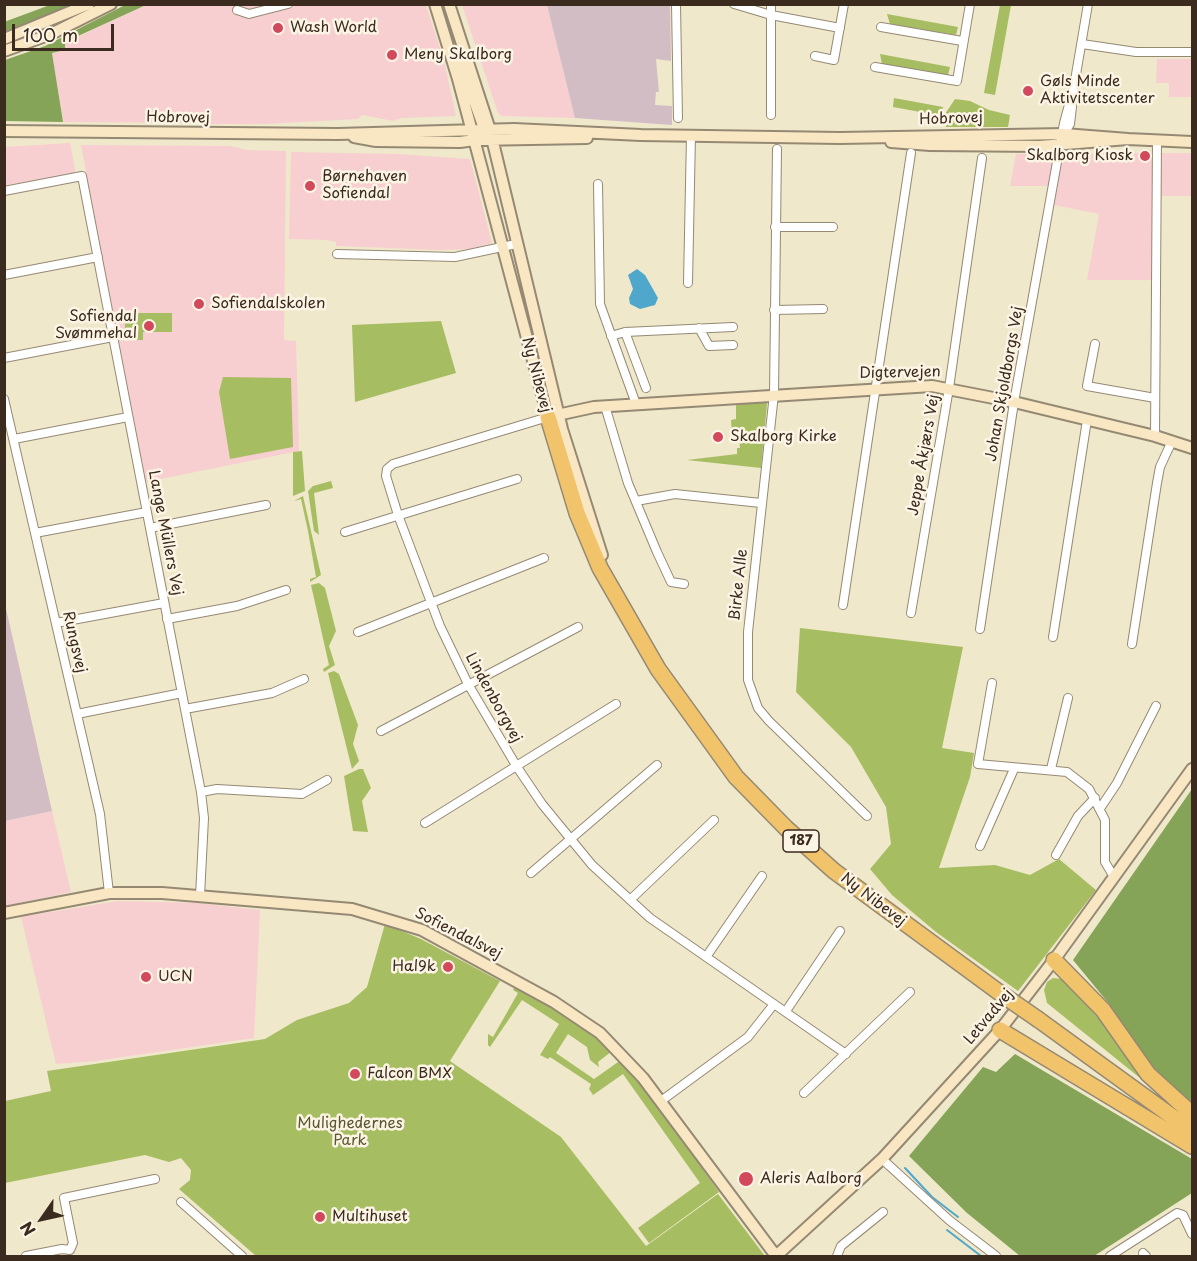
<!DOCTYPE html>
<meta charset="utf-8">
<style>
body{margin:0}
#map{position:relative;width:1197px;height:1261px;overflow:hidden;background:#efe8cb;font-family:"Playpen Sans",sans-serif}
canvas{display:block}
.frame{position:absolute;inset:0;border:6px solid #3b2a1e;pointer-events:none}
.north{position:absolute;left:12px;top:1189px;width:60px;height:60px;-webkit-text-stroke:4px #fcf5e5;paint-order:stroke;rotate:236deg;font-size:16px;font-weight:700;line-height:24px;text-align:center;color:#3b2a1e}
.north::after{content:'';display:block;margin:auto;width:21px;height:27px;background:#3b2a1e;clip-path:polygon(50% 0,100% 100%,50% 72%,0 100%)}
.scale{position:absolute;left:12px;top:24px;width:102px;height:27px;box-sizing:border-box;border:3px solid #3b2a1e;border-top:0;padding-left:8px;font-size:18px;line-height:21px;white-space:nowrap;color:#3b2a1e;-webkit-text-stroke:4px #fcf5e5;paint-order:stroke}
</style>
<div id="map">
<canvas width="1197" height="1261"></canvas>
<div class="frame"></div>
<div class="north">N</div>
<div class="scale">100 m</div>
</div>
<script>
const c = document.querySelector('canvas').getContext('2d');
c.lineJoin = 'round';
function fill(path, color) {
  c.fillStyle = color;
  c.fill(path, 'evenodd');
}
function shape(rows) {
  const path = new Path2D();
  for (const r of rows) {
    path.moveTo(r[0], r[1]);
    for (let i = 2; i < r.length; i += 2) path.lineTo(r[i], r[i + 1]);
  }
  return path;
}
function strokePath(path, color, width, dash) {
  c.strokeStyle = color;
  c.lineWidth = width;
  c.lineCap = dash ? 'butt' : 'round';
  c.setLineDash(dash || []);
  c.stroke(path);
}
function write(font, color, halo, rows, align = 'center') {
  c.font = font + ' "Playpen Sans",sans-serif';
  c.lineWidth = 5;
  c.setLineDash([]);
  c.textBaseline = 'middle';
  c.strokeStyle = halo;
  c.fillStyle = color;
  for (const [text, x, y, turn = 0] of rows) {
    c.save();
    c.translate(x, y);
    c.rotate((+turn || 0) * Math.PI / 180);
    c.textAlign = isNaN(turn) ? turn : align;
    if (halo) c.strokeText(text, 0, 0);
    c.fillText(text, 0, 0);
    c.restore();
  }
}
fill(shape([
 [146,5,426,5,444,61,456,116,402,118,393,121,363,115,357,119,266,124,209,124,208,119,197,119,197,123,63,122,52,53,65,50,65,43],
 [462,5,547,5,575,118,502,116,498,113],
 [1157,59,1192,59,1192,97,1169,97,1169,83,1156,83],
 [70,143,76,175,5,185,5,147],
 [81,145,231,146,246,150,286,151,284,340,296,341,299,451,146,482],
 [291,152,397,154,470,159,492,243,470,249,439,250,336,246,336,242,327,240,289,239],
 [1192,153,1192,196,1160,196,1158,280,1087,280,1099,214,1054,205,1058,186,1010,186,1016,154],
 [52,811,71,892,5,906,5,821],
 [118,901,197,903,260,910,254,1038,96,1061,56,1064,21,917]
]), '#f7cfd0');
fill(shape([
 [547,5,670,5,671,61,656,59,659,92,656,92,655,105,672,106,672,125,575,118],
 [5,604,52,811,5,821,4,821]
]), '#d2bdc5');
fill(shape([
 [1000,5,1011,5,995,95,984,93],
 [887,14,958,27,956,35,890,24],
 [880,54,950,67,948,75,882,64],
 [894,98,943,107,942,116,893,107],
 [955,99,970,101,989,110,1010,115,1008,127,946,127,945,114],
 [125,313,172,313,172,332,143,332,143,340,125,340],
 [441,321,456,373,355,402,352,325],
 [223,377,291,378,293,447,230,459,219,392],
 [765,401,767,404,761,468,687,460,737,454,737,448,740,448,739,435,732,435,731,420,736,419,736,405],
 [302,451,305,491,293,496,293,452],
 [331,481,333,488,314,493,319,535,314,531,308,491,313,486],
 [303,496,321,575,310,582,310,579,316,577,308,531,301,499,294,501],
 [319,583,325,588,336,631,329,646,335,665,324,672,323,669,329,665,311,585],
 [800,628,963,647,942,748,974,753,970,777,939,868,995,865,1030,875,1059,859,1096,890,1018,991,936,932,892,895,870,869,891,844,886,807,851,747,796,692],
 [334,671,339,674,358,725,353,744,359,761,352,769,328,673],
 [359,769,363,769,371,788,362,801,368,832,353,831,344,776],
 [385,924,421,939,500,981,450,1061,561,1137,646,1246,718,1194,765,1256,256,1256,179,1189,190,1180,191,1170,181,1158,169,1162,145,1155,5,1183,5,1101,51,1091,47,1071,265,1039,297,1020,349,1003,367,987],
 [1053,978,1062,979,1101,1021,1145,1082,1047,1003,1044,990,1047,982],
 [515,986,574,1020,612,1051,598,1062,599,1067,590,1060,587,1047,568,1034,556,1053,594,1079,621,1060,664,1114,719,1192,649,1243,638,1228,700,1183,623,1074,593,1095,589,1089,591,1084,550,1057,548,1059,540,1055,559,1024,522,1000,490,1047,488,1045,488,1034,493,1037,518,993,513,990]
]), '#a7bd62');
fill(shape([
 [50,5,76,5,5,31,4,22],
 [125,5,146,5,65,42,65,50,52,53,63,122,5,121,5,60,45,46],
 [1192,789,1192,1104,1150,1064,1110,1005,1073,960],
 [1015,1054,1192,1159,1192,1193,1094,1256,1020,1256,967,1213,909,1156,983,1067,996,1072]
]), '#85a458');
fill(shape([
 [637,269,645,275,658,298,655,305,640,309,630,304,629,298,633,289,628,275]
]), '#4fa7cc');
strokePath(shape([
 [905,1168,932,1197,958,1217],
 [947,1230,981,1256]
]), '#4fa7cc', 2);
const street = shape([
 [676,4,678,118],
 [734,4,771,15,840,28],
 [237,10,249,14,288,4],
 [881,27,962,41],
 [1082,44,1136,52,1192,52],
 [815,56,834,60,844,4],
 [875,67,957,81,970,4],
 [1073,92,1088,4],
 [771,115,771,4],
 [1065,132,1070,124,1072,107],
 [777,149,774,394,748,632,748,680,758,708,769,721,867,816],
 [598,184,600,304,636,404],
 [4,191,82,176,201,792,204,818,200,896],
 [775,227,833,227],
 [337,254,455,257,516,244],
 [4,275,98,257],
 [688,283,691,135],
 [774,310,823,309],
 [699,328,709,346,733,345],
 [625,332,646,388],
 [611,336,625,332,733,327],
 [1095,344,1087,386,1155,398],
 [4,358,113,337],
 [4,399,100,814,109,893],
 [605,406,628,483,657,552,671,582,684,584],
 [548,417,393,464,387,469,386,476,398,515,440,626,468,684,517,767,542,804,592,865,650,918,846,1054],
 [1155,436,1157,140],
 [14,439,128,417],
 [636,501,675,494,761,503],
 [150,528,266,505],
 [345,532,517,479],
 [35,533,147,512],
 [843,605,911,153],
 [911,613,949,388,982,158],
 [167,619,237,606,286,590],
 [56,623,164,603],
 [980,629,1014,402,1064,123,1073,90],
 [358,632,544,558],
 [1053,637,1087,420],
 [1132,644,1157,483,1160,467,1172,441],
 [992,683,978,764,1067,772,1089,789,1105,820,1105,862,1114,877],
 [185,709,272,693,304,679],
 [77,714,182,693],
 [381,731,578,627],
 [1051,769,1068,698],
 [201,792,217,789,302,794,327,780],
 [1101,807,1117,783,1156,706],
 [425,823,616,704],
 [980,846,1014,769],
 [1056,855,1078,816,1095,798],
 [531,873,657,765],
 [630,900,714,820],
 [706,957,762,876],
 [786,1011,840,931],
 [804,1093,910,992],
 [661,1101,748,1037,774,1004],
 [882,1159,949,1220,996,1256],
 [181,1202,242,1256],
 [1143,1253,1146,1256],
 [26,1256,62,1249,70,1250,73,1243,64,1198,155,1179],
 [837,1256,841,1246,883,1212],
 [1110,1256,1177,1213,1183,1215,1192,1234]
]);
const secondary = shape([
 [435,4,458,79,548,417,594,407,932,386,1014,402,1155,436,1192,448],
 [449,4,490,130,562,429,602,555],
 [4,39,89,4],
 [4,51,51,34,111,4],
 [460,61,486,134],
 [4,131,338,134,514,129,641,135,840,138,1064,134,1128,139],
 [354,137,376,141,460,142,475,140,587,138],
 [891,142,930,145,1040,146,1128,139,1192,142],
 [4,913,109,893,162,893,352,909,422,930,554,1002,600,1033,643,1078,776,1256],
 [776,1256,882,1159,1000,1030,1054,960,1192,769]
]);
const highway = shape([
 [548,417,577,513,600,568,658,669,736,777,786,828,834,871,1000,993],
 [1054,960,1103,1010,1148,1074,1192,1114],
 [1039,1020,1192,1131],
 [1000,1030,1192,1146]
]);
strokePath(street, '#958974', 10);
strokePath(secondary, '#958974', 14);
strokePath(highway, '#958974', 18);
strokePath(street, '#fff', 8);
strokePath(secondary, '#f9e7c3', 10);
strokePath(highway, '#f1c36a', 15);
const highwayBridge = shape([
 [1000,993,1039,1020]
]);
strokePath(highwayBridge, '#958974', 18, []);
strokePath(highwayBridge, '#f1c36a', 15);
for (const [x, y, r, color] of [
 [278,28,6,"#d1495b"],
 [392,55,6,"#d1495b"],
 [1028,91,6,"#d1495b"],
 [1145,156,6,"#d1495b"],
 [310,186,6,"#d1495b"],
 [199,304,6,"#d1495b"],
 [149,326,6,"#d1495b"],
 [718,437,6,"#d1495b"],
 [448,967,6,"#d1495b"],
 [146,977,6,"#d1495b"],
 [355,1074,6,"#d1495b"],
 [746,1179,8,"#d1495b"],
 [320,1217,6,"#d1495b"]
]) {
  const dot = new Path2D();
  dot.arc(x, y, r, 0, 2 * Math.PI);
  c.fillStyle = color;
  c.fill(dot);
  strokePath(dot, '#fcf5e5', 2);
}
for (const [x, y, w] of [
 [801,841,36]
]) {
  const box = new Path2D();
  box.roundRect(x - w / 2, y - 11, w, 22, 4.5);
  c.fillStyle = '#fcf5e5';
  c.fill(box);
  strokePath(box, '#3b2a1e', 1.5);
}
write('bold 14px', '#3b2a1e', null, [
 ["187",801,841]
]);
write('15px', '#3b2a1e', '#fcf5e5', [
 ["Wash World",290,28],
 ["Meny Skalborg",404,55],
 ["Gøls Minde",1040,82],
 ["Aktivitetscenter",1040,99],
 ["Skalborg Kiosk",1133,156,"right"],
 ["Børnehaven",322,177],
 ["Sofiendal",322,194],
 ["Sofiendalskolen",211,304],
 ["Sofiendal",137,317,"right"],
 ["Svømmehal",137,334,"right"],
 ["Skalborg Kirke",730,437],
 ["Hal9k",436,967,"right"],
 ["UCN",158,977],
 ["Falcon BMX",367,1074],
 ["Aleris Aalborg",760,1179],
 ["Multihuset",332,1217]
], 'left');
write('15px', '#3b2a1e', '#fcf5e5', [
 ["Hobrovej",178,118,1],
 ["Hobrovej",951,119,-2],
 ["Digtervejen",900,373,-1],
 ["Ny Nibevej",536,375,75],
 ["Johan Skjoldborgs Vej",1005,384,-80],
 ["Jeppe Åkjærs Vej",924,455,-80],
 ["Lange Müllers Vej",165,533,79],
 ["Birke Alle",739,585,-84],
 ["Rungsvej",74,642,77],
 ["Lindenborgvej",493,698,61],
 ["Ny Nibevej",873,900,37],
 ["Sofiendalsvej",458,934,27],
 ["Letvadvej",989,1017,-50]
]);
write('15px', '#5b5632', '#fcf5e5', [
 ["Mulighedernes",350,1124],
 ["Park",350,1141]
]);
</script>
